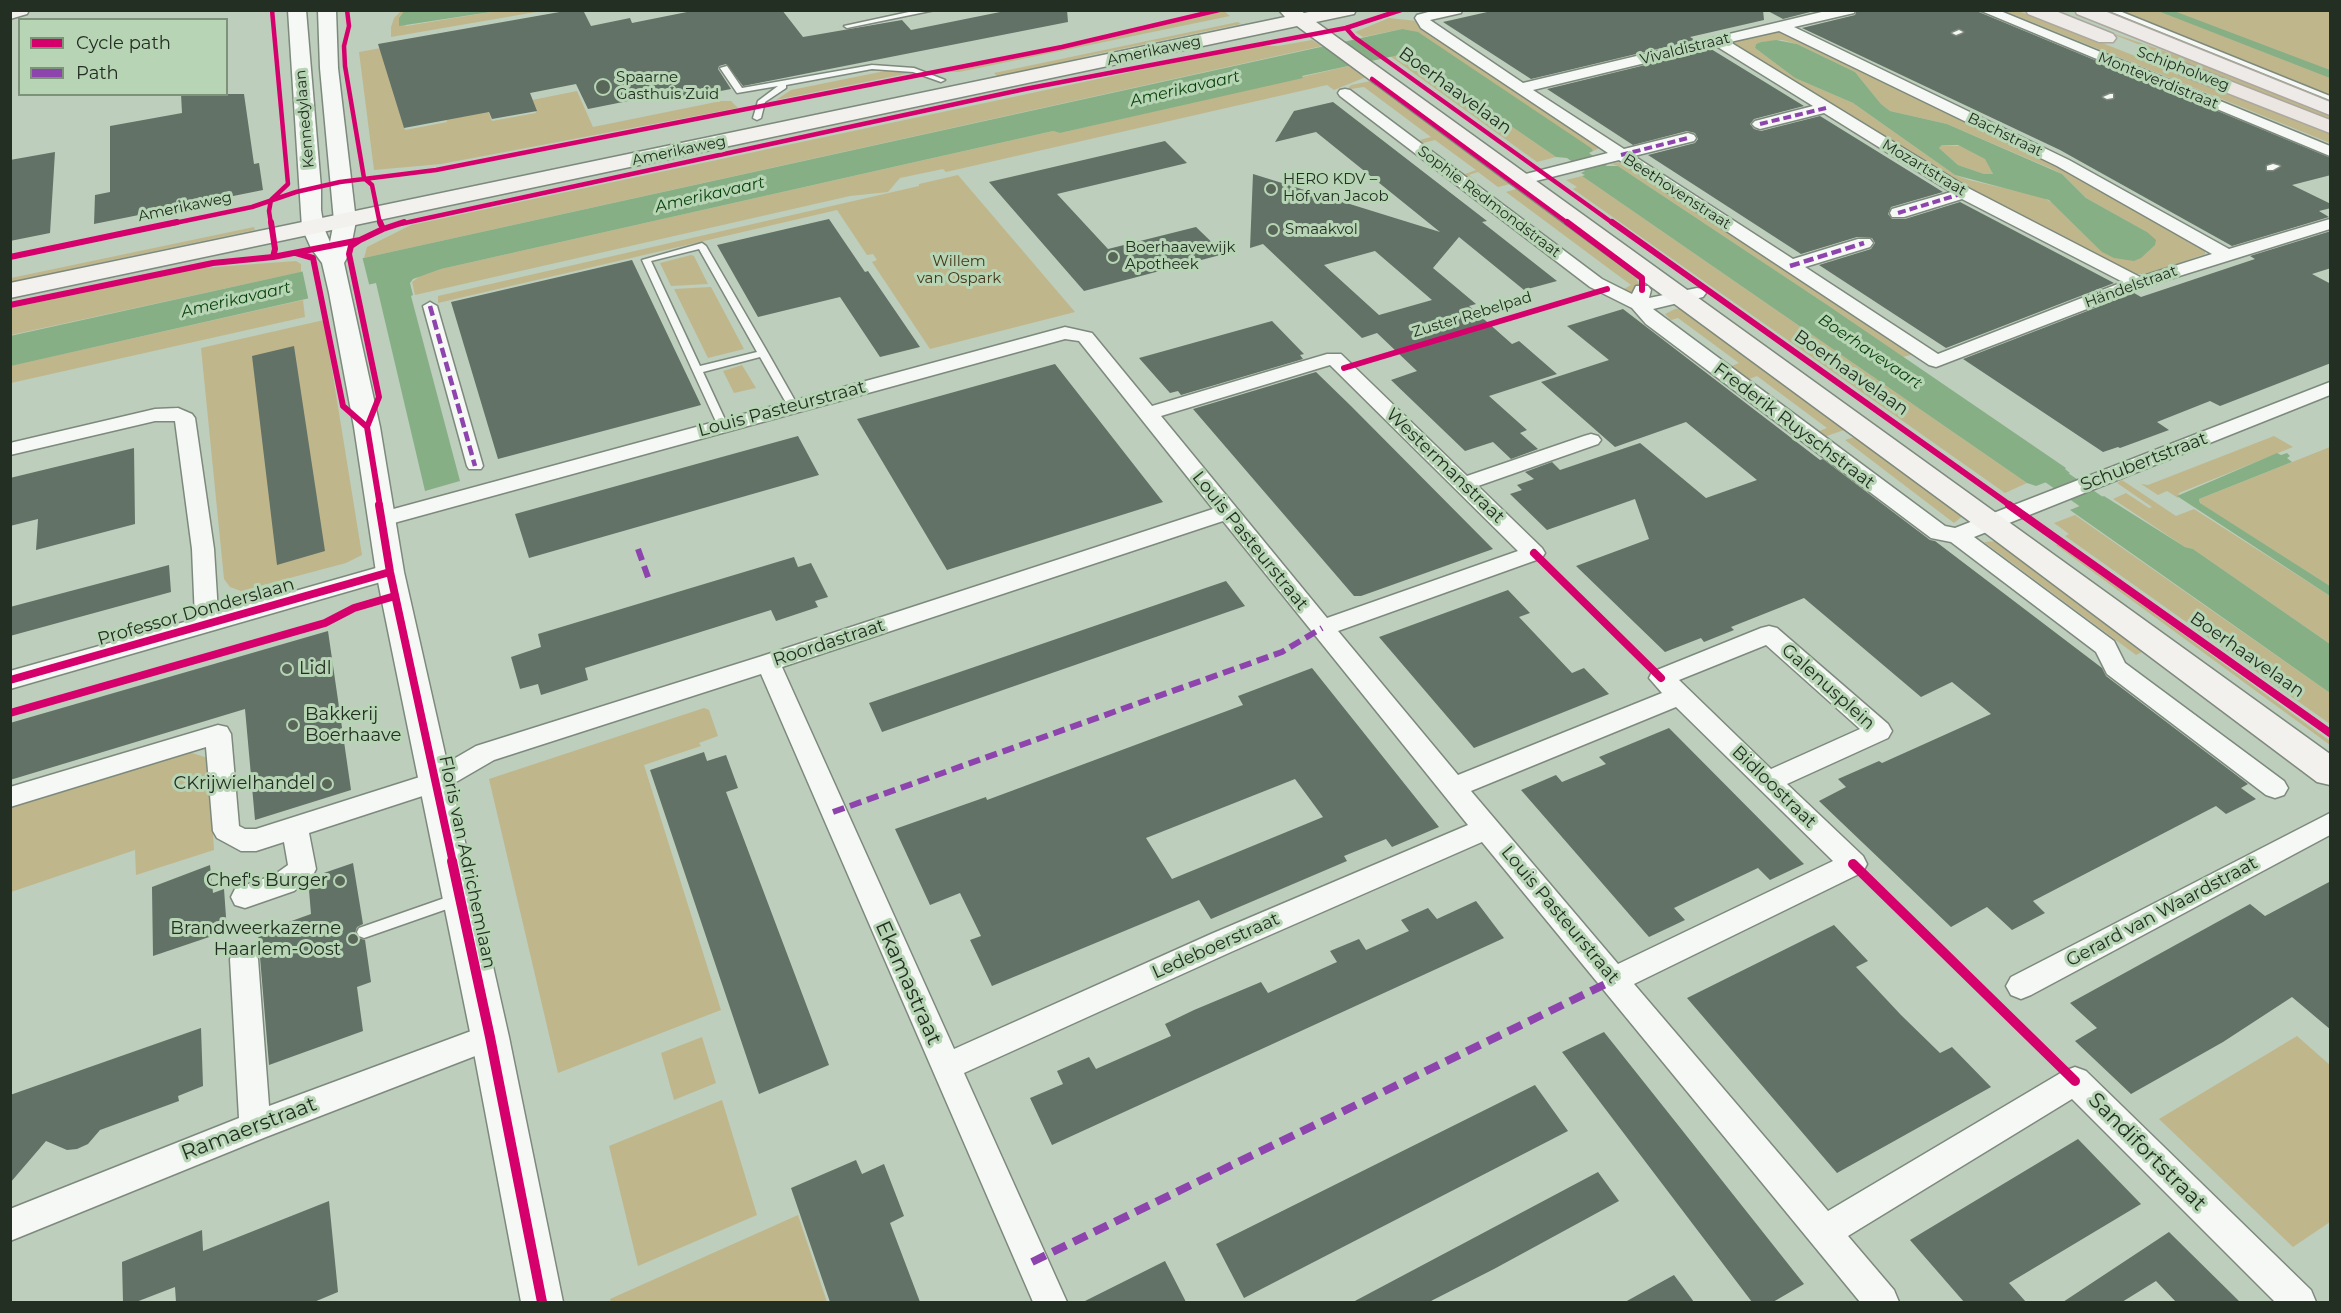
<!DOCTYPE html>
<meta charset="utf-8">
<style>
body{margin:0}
#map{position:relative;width:2341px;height:1313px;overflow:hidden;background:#bdcebc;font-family:Montserrat,sans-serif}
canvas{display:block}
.frame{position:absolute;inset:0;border:12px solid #232f22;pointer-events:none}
.legend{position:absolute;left:18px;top:18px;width:210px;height:78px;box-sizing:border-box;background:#b7d5b5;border:2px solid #7c937a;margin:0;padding:8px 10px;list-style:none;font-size:18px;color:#232f22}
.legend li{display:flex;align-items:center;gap:12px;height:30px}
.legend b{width:30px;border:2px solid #7c937a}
</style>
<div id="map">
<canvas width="2341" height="1313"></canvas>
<div class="frame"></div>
<ul class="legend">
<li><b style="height:8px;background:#d6006c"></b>Cycle path</li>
<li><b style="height:8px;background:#8e44ad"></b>Path</li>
</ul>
</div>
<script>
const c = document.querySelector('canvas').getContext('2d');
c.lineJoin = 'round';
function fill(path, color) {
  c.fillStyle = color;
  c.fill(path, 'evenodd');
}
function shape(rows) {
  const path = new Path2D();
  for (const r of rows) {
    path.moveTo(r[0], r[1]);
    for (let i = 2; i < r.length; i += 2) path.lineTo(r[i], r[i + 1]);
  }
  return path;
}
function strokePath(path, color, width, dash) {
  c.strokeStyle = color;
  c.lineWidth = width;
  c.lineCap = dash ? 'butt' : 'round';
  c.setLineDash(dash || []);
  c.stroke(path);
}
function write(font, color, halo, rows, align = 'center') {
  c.font = font + ' Montserrat,sans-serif';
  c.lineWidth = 6;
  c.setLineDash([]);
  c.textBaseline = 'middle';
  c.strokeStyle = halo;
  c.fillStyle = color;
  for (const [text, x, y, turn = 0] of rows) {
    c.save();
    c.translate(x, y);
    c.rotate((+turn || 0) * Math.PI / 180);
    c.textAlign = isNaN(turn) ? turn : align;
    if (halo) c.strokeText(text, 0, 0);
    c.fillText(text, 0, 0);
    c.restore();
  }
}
fill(shape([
 [401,11,404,11,399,18,406,26,497,11,542,11,391,37,391,27,394,18],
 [1224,11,1230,16,959,72,947,72,1084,44],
 [2005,11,2018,11,2039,18,2330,133,2330,143],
 [2116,11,2330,11,2330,95,2165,30],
 [1389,18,1417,21,1422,27,1602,147,1593,151,1402,29,1363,37,1355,32],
 [1238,22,1241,24,1092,55,999,78,994,73],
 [2100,29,2211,67,2330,115,2330,121],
 [1775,31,1783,32,2057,165,2205,249,2205,254,2147,274,2134,274,1963,187,1730,43],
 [1782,40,1797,44,1855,72,1881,104,1890,111,1947,124,2052,169,2062,174,2086,198,2147,232,2058,206,2042,197,1969,180,1955,175,1853,103,1795,78,1755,48,1756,44,1761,42],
 [1312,40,1322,46,364,258,367,247,411,225,1253,46,1278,46],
 [381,48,405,130,447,122,440,99,480,92,492,121,536,113,532,100,577,91,593,127,721,101,731,101,738,108,441,164,374,170,359,52],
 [1399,55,1412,58,1556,157,1537,162,1390,56],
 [1349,66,1366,77,1334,90,1327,85,946,172,943,169,900,178,888,192,850,196,415,295,412,282,420,276,441,269,1053,131,1060,133],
 [885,71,910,73,776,100,791,90],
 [1371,81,1377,87,1510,184,1498,187,1478,172,1469,175,1477,181,1475,182,1465,174,1476,170,1435,140,1423,143,1420,140,1431,137,1364,87,1351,89,1348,88,1351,85],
 [1942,145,1960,146,1986,159,1993,174,1984,174,1958,165,1939,148],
 [1620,162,1628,164,1914,354,1903,357,1826,304,1618,166,1611,164],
 [958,175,1075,312,930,349,872,262,877,260,873,254,867,255,837,210,438,303,438,296,919,186,919,184],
 [1582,176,2027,483,2005,493,1573,189,1577,187,1566,180],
 [1516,189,1638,278,1636,279,1640,285,1638,290,1634,293,1622,290,1631,285,1506,192],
 [254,227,255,230,84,266,11,285,11,278],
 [691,255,694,256,708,284,671,286,660,263],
 [296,261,301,264,301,272,11,335,10,308,201,268],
 [711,287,744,349,708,358,674,289],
 [303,300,305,317,11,383,10,366],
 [1683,308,1847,429,1821,438,1814,433,1827,428,1757,376,1741,382,1727,368,1739,363,1678,318,1671,320,1665,314,1675,309],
 [324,320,362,555,346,563,241,591,230,587,224,579,201,348],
 [742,365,756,388,734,393,723,371],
 [1857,436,1964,515,1954,523,1845,440],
 [2274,436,2293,447,2179,493,2178,498,2167,491,2158,495,2141,484,2148,485],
 [2330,447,2330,586,2201,504,2199,499],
 [2122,480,2176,516,2194,509,2330,596,2330,644,2193,549,2185,547,2113,499,2126,493,2149,508,2152,507,2117,483],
 [2075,515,2330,693,2330,724,2065,536,2069,534,2054,523],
 [2000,541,2146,650,2136,655,1984,542],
 [2059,544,2330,741,2330,745,2056,545],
 [704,708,709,710,718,736,699,743,701,746,644,765,721,1010,558,1073,489,779],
 [189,752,208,758,214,850,136,875,135,850,11,892,10,808],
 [2297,1036,2330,1065,2330,1222,2293,1247,2159,1119],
 [702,1037,716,1083,674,1100,661,1053],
 [722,1100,757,1215,638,1266,609,1146],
 [798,1215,827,1302,611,1302,610,1299]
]), '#c0b68c');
fill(shape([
 [404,11,404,10,497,11,399,26,399,18],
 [2158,11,2174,11,2330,70,2330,78],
 [1402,29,1418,32,1591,148,1593,151,1589,153,1607,166,1618,166,1826,304,2066,468,2065,469,2070,473,2036,486,2027,483,1582,176,1585,175,1581,173,1585,171,1567,158,1556,157,1412,58,1399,55,1302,76,1303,78,1060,133,1053,131,924,160,441,269,413,279,410,283,413,295,411,296,460,481,425,491,376,283,11,366,10,336],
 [1776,40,1797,44,1855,72,1881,104,1890,111,1947,124,2062,174,2086,198,2147,232,2156,240,2155,245,2141,258,2134,261,2114,258,2102,252,2049,200,1955,175,1853,103,1795,78,1755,48,1756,44,1761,42],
 [1942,145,1958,145,1985,159,1993,174,1984,174,1958,165,1939,148],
 [2277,453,2281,455,2287,453,2290,456,2287,458,2292,462,2199,499,2200,503,2330,586,2330,596,2177,496],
 [2104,496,2185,547,2193,549,2330,644,2330,693,2070,510]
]), '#87af85');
fill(shape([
 [362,256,370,288,309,302,302,269]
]), '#bdcebc');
fill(shape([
 [2024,447,2033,449,2135,519,2139,525,2135,531,2125,534,2115,531,2015,461,2011,455,2015,449,2024,447]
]), '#87af85');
fill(shape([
 [571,10,583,10,591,26,630,18,632,23,697,10,782,10,803,37,902,20,911,30,1010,10,1067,10,1068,22,743,86,726,64,719,66,718,69,731,89,673,100,668,93,588,109,576,84,530,93,537,111,492,119,489,112,404,128,378,44],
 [1496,10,1763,10,1764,20,1690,37,1695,40,1531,79,1443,22],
 [1766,10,1818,10,1783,19],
 [1857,10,1974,10,2331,158,2331,175,2292,185,2331,204,2331,208,2319,211,2329,217,2232,246,2060,150,1802,28,1855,15],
 [1711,49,1804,106,1754,119,1750,124,1754,129,1761,131,1820,116,1943,192,1891,207,1888,214,1892,219,1905,219,1960,202,2114,283,1946,348,1819,265,1871,249,1875,243,1872,238,1857,237,1801,254,1648,155,1695,143,1698,139,1695,133,1687,131,1633,145,1547,89],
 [181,94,244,94,254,164,259,163,263,190,94,224,95,195,110,192,110,126,182,113],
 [1333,102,1487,221,1482,222,1557,281,1524,290,1459,237,1433,268,1476,304,1469,306,1512,344,1519,341,1557,374,1489,396,1527,430,1520,433,1538,449,1511,459,1493,442,1465,451,1391,380,1417,371,1377,333,1362,338,1263,244,1250,248,1253,174,1440,232,1316,132,1275,142,1294,111],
 [1375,251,1432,300,1379,315,1324,265],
 [1165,141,1187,163,1057,194,1108,249,1196,227,1224,254,1084,291,989,182],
 [55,152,50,233,10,241,10,160],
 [829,219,865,272,868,271,920,347,880,357,840,297,758,317,717,245],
 [2331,231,2331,268,2312,274,2331,284,2331,363,2220,406,2210,401,2157,422,2169,430,2120,448,2118,447,2103,452,1963,359,2134,293,2141,297,2255,259,2250,256],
 [632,260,701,405,498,459,451,302],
 [1623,309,1820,460,1823,459,1930,540,1935,541,2102,668,2106,676,2248,784,2241,788,2256,799,2226,814,2216,806,2033,901,2045,913,2012,930,1987,907,1951,927,1819,801,1846,787,1838,779,1879,761,1882,763,1991,714,1952,682,1921,697,1804,598,1731,627,1734,630,1704,642,1701,638,1665,652,1576,566,1649,539,1635,499,1547,530,1510,494,1522,490,1517,485,1534,479,1525,472,1552,462,1560,470,1640,443,1706,498,1757,480,1686,422,1615,447,1541,382,1609,360,1567,326],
 [1272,321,1304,354,1300,355,1303,359,1181,395,1178,391,1170,393,1139,358],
 [294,346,325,551,277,565,252,356],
 [1055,364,1163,502,947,570,857,419],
 [1316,372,1351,406,1493,549,1361,596,1354,596,1193,409],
 [798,436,819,475,529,558,515,514],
 [134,448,135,524,36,550,38,519,10,526,10,478],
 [794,557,798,567,811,563,828,597,815,601,818,607,776,621,771,610,585,668,588,680,541,695,538,684,520,689,511,657,541,647,538,634],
 [169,565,171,592,10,636,10,607],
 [1226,581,1245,606,882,732,869,703],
 [1508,590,1530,613,1519,617,1572,673,1584,668,1609,694,1474,748,1379,637],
 [328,631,351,790,255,820,245,709,10,780,10,723],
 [1312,668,1439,827,1392,847,1386,839,1344,856,1347,861,1211,919,1199,900,992,986,970,940,981,936,960,893,930,905,895,829,986,797,987,800,1243,705,1238,696],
 [1295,779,1323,817,1172,879,1146,838],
 [1669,728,1804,864,1770,880,1758,868,1674,908,1685,920,1649,937,1521,790,1556,775,1562,782,1606,764,1599,757],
 [704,752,707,761,726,755,738,788,726,792,829,1065,759,1094,650,770],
 [353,863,363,924,357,927,355,933,358,938,365,940,371,982,357,987,363,1031,269,1065,258,933,311,914,309,890,314,888,315,876],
 [210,865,213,893,224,889,227,931,153,956,152,887],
 [2331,881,2331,1030,2292,997,2223,1042,2131,1094,2075,1041,2097,1028,2070,1003,2250,904,2265,916],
 [1476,901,1504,938,1052,1145,1030,1098,1063,1084,1057,1071,1089,1057,1096,1069,1171,1036,1165,1024,1194,1010,1261,982,1268,993,1337,962,1330,951,1359,939,1366,950,1409,931,1401,920,1428,908,1437,919],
 [1834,925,1868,961,1856,967,1901,1015,1940,1053,1952,1047,1991,1087,1837,1173,1687,998],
 [201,1028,203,1086,178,1096,179,1101,100,1130,88,1144,77,1149,67,1150,46,1141,10,1183,10,1095],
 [1604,1032,1678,1125,1804,1284,1773,1302,1752,1302,1562,1052],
 [1535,1085,1568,1131,1244,1298,1216,1244],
 [2078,1139,2141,1204,2009,1283,2026,1302,1964,1302,1910,1240],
 [856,1160,862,1174,884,1164,904,1216,890,1223,920,1302,830,1302,791,1188],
 [1598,1172,1619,1201,1494,1269,1429,1302,1353,1302],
 [329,1201,338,1292,314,1302,176,1302,175,1287,136,1302,123,1302,122,1262,202,1230,203,1251],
 [2169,1232,2240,1302,2176,1302,2156,1281,2122,1302,2063,1302],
 [1165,1261,1186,1302,1083,1302],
 [1674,1275,1694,1302,1625,1302]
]), '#627266');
const service = shape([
 [918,10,935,10,847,28,844,26,918,10],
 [2107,10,2117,10,2330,96,2330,100,2107,10],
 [1959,30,1963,32,1961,33,1956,35,1952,33,1959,30],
 [872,65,914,68,945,80,941,82,913,72,872,69,786,85,786,88,765,102,761,118,757,120,753,118,758,101,778,86,737,93,720,68,727,66,742,88,872,65],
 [2110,94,2113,94,2113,98,2107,99,2103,97,2110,94],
 [2273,164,2280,166,2273,170,2267,170,2267,166,2273,164],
 [702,243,706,246,768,353,798,406,797,408,789,408,760,357,703,372,728,426,723,429,718,426,642,260,702,243],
 [699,249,757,352,700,366,651,261,699,249],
 [459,893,464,895,466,899,464,903,364,938,359,936,357,932,359,928,459,893]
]);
const pedestrian = shape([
 [430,302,437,306,483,466,481,469,469,469,467,466,423,306,430,302]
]);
const minor = shape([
 [1436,10,1462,10,1461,13,1430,20,1523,83,1830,10,1855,10,1854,13,1794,27,2069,160,2229,249,2330,219,2330,229,2144,287,1936,367,1929,365,1619,160,1520,185,1514,183,1512,180,1514,177,1608,153,1421,28,1415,18,1417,15,1436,10],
 [1779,31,2057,166,2212,254,2140,277,1970,189,1730,42,1779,31],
 [1716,46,1813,106,1755,121,1752,124,1755,127,1760,129,1824,113,1951,192,1892,209,1890,213,1892,217,1904,217,1962,199,2123,282,1938,354,1805,267,1870,247,1873,243,1870,239,1858,239,1793,259,1634,156,1694,141,1696,138,1694,135,1688,133,1624,149,1533,90,1716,46],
 [1979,10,1998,10,2330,146,2330,156,1979,10],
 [1345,89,1350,90,1602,279,1632,294,1636,286,1648,286,1651,290,1649,298,1697,288,1703,289,1706,293,1703,297,1653,309,1945,526,1955,528,2330,382,2330,395,1974,537,2114,641,2125,663,2284,781,2288,788,2284,795,2275,798,2266,795,2107,674,2096,652,1951,542,1931,538,1646,324,1632,308,1590,287,1340,96,1338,93,1340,90,1345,89],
 [1065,327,1092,333,1152,406,1327,354,1341,354,1467,476,1584,436,1591,434,1598,436,1601,440,1598,444,1478,486,1542,548,1545,553,1542,558,1338,631,1458,775,1662,693,1649,678,1652,672,1761,628,1769,626,1777,628,1888,724,1892,731,1888,738,1787,784,1863,856,1867,864,1863,872,1634,984,1828,1211,2064,1071,2075,1067,2086,1071,2311,1290,2316,1302,2275,1302,2072,1099,1848,1236,1894,1290,1899,1302,1860,1302,1482,842,1231,952,964,1073,1067,1302,1033,1302,761,674,494,760,444,789,309,833,316,869,312,877,294,891,245,908,235,905,231,897,235,889,274,875,288,865,284,842,256,851,241,851,217,838,213,831,206,747,10,807,10,787,218,725,227,727,231,734,239,826,245,829,256,829,426,775,476,746,759,657,1213,509,1079,341,1065,339,383,526,375,524,372,519,375,514,1065,327],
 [1330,365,1518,551,1327,618,1161,416,1330,365],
 [1223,521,1468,825,1211,934,954,1049,782,667,1223,521],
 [1766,645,1860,729,1771,769,1679,680,1766,645],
 [1676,707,1833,861,1618,964,1471,791,1676,707],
 [178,408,192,414,195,418,214,549,218,613,390,564,398,567,401,572,398,577,10,689,10,671,195,619,192,549,175,421,155,421,10,455,10,443,155,409,178,408],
 [2330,813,2330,835,2031,995,2021,999,2011,995,2006,986,2011,977,2330,813],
 [244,947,254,950,258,959,269,1106,490,1024,501,1028,505,1037,501,1046,266,1137,10,1241,10,1209,239,1118,230,959,234,950,244,947]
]);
const tertiary = shape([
 [288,10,306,10,321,188,321,210,324,228,330,242,334,221,320,68,318,10,336,10,338,68,356,221,350,252,344,263,380,427,404,572,509,1037,563,1302,521,1302,471,1037,376,572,354,427,329,293,322,263,311,248,302,228,288,10]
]);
const secondary = shape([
 [10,10,29,10,27,14,10,19,10,10],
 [1300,10,1304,13,1318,10,1356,10,1354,14,1316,22,2330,754,2330,785,2317,782,1980,529,1297,26,10,298,10,283,1285,17,1279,10,1300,10]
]);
const primary = shape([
 [2026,10,2053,10,2113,34,2116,38,2113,42,2099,42,2028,14,2026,10],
 [2075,10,2102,10,2330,102,2330,115,2077,14,2075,10]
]);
const trunk = shape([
 [2186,64,2330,120,2330,133,2179,74,2176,70,2179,66,2186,64]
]);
strokePath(service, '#7d897c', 3);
strokePath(pedestrian, '#7d897c', 3);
strokePath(minor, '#7d897c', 3);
strokePath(tertiary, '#7d897c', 3);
strokePath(secondary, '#7d897c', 3);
strokePath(primary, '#aba89f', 3);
strokePath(trunk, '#aba89f', 3);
fill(service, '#f5f8f5');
fill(pedestrian, '#f5f8f5');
fill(minor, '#f5f8f5');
fill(tertiary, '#f5f8f5');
fill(secondary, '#f2f1ee');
fill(primary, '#eeeae7');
fill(trunk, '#ece6e2');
strokePath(shape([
 [1760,124,1826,108],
 [1621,155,1688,138],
 [1898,213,1964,193]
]), '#8e44ad', 4, [8, 4]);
strokePath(shape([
 [1790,266,1864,243],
 [430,306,475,466]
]), '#8e44ad', 4.5, [10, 4.5]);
strokePath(shape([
 [638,549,649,580],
 [833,812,1282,652,1322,628]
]), '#8e44ad', 6, [12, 6]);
strokePath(shape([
 [1032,1262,1614,980]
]), '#8e44ad', 8, [15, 8]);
strokePath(shape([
 [347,10,349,26,344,46,345,66,364,178,372,185,380,224],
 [1346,28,1354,37,1614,224],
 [1372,79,1569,224],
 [170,224,252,207,296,192,340,182,436,170,1062,47,1219,10],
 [271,224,269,211,271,200,288,184,272,10],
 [400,224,1025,89,1346,28,1401,10]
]), '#d6006c', 4.5);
strokePath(shape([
 [271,222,275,249,273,257],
 [380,222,383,229],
 [1567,222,1642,278,1642,290],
 [1612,222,2011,506],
 [360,240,351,246,349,254,379,397,367,427],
 [296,253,313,258,343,406,367,427],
 [10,257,177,222],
 [10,305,213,263,273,257,360,240,383,229,404,222],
 [1344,368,1607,289],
 [367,427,380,506]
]), '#d6006c', 6);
strokePath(shape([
 [379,505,390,572,453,863],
 [2009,505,2330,733],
 [1534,553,1661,678],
 [10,680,390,572],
 [10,713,325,623,354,608,395,596]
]), '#d6006c', 8);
strokePath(shape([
 [452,861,490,1037,542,1302],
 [1853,864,2075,1081]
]), '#d6006c', 10);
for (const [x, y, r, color] of [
 [603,87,8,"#596758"],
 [1271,189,6,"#596758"],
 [1273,230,6,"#596758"],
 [1113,257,6,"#596758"],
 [287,669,6,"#596758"],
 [293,725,6,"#596758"],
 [327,784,6,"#596758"],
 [340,881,6,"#596758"],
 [353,939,6,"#596758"]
]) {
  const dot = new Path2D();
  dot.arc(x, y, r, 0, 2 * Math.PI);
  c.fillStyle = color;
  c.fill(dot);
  strokePath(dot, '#b7d5b5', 2);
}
write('15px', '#232f22', '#b7d5b5', [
 ["Vivaldistraat",1685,49,-14],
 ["Amerikaweg",1154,51,-12],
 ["Schipholweg",2183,69,21],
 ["Monteverdistraat",2158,81,22],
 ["Kennedylaan",305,119,-95],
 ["Bachstraat",2005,135,26],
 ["Amerikaweg",679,151,-12],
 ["Mozartstraat",1924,168,31],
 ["Beethovenstraat",1677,192,33],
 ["Sophie Redmondstraat",1489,202,37],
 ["Amerikaweg",185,207,-12],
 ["Händelstraat",2131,287,-20],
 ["Zuster Rebelpad",1472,315,-17]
]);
write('15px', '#232f22', '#b7d5b5', [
 ["Spaarne",616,78],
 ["Gasthuis Zuid",616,95],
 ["HERO KDV –",1283,180],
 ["Hof van Jacob",1283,197],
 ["Smaakvol",1285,230],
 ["Boerhaavewijk",1125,248],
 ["Apotheek",1125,265]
], 'left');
write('15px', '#463719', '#b7d5b5', [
 ["Willem",959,262],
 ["van Ospark",959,279]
]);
write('italic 16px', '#043d07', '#b7d5b5', [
 ["Amerikavaart",1185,89,-13],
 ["Amerikavaart",710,195,-13],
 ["Amerikavaart",236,300,-13],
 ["Boerhavevaart",1870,352,34]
]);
write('18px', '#232f22', '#b7d5b5', [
 ["Boerhaavelaan",1455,91,36],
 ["Boerhaavelaan",1851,373,35],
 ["Louis Pasteurstraat",782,409,-15],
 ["Frederik Ruyschstraat",1794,426,37],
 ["Schubertstraat",2144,462,-21],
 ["Westermanstraat",1445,466,44],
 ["Louis Pasteurstraat",1250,541,51],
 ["Professor Donderslaan",196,612,-16],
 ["Roordastraat",829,643,-18],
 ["Boerhaavelaan",2247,655,35],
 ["Galenusplein",1828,687,42],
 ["Bidloostraat",1774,787,44],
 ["Floris van Adrichemlaan",467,862,78],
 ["Gerard van Waardstraat",2162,912,-28],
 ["Louis Pasteurstraat",1560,915,50],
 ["Ledeboerstraat",1216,946,-24]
]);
write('18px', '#232f22', '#b7d5b5', [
 ["Lidl",299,669,"left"],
 ["Bakkerij",305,715,"left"],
 ["Boerhaave",305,736,"left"],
 ["CKrijwielhandel",315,784],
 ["Chef's Burger",328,881],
 ["Brandweerkazerne",341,929],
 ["Haarlem-Oost",341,950]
], 'right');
write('21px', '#232f22', '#b7d5b5', [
 ["Ekamastraat",908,983,66],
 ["Ramaerstraat",249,1129,-21],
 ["Sandifortstraat",2147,1152,45]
]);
</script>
